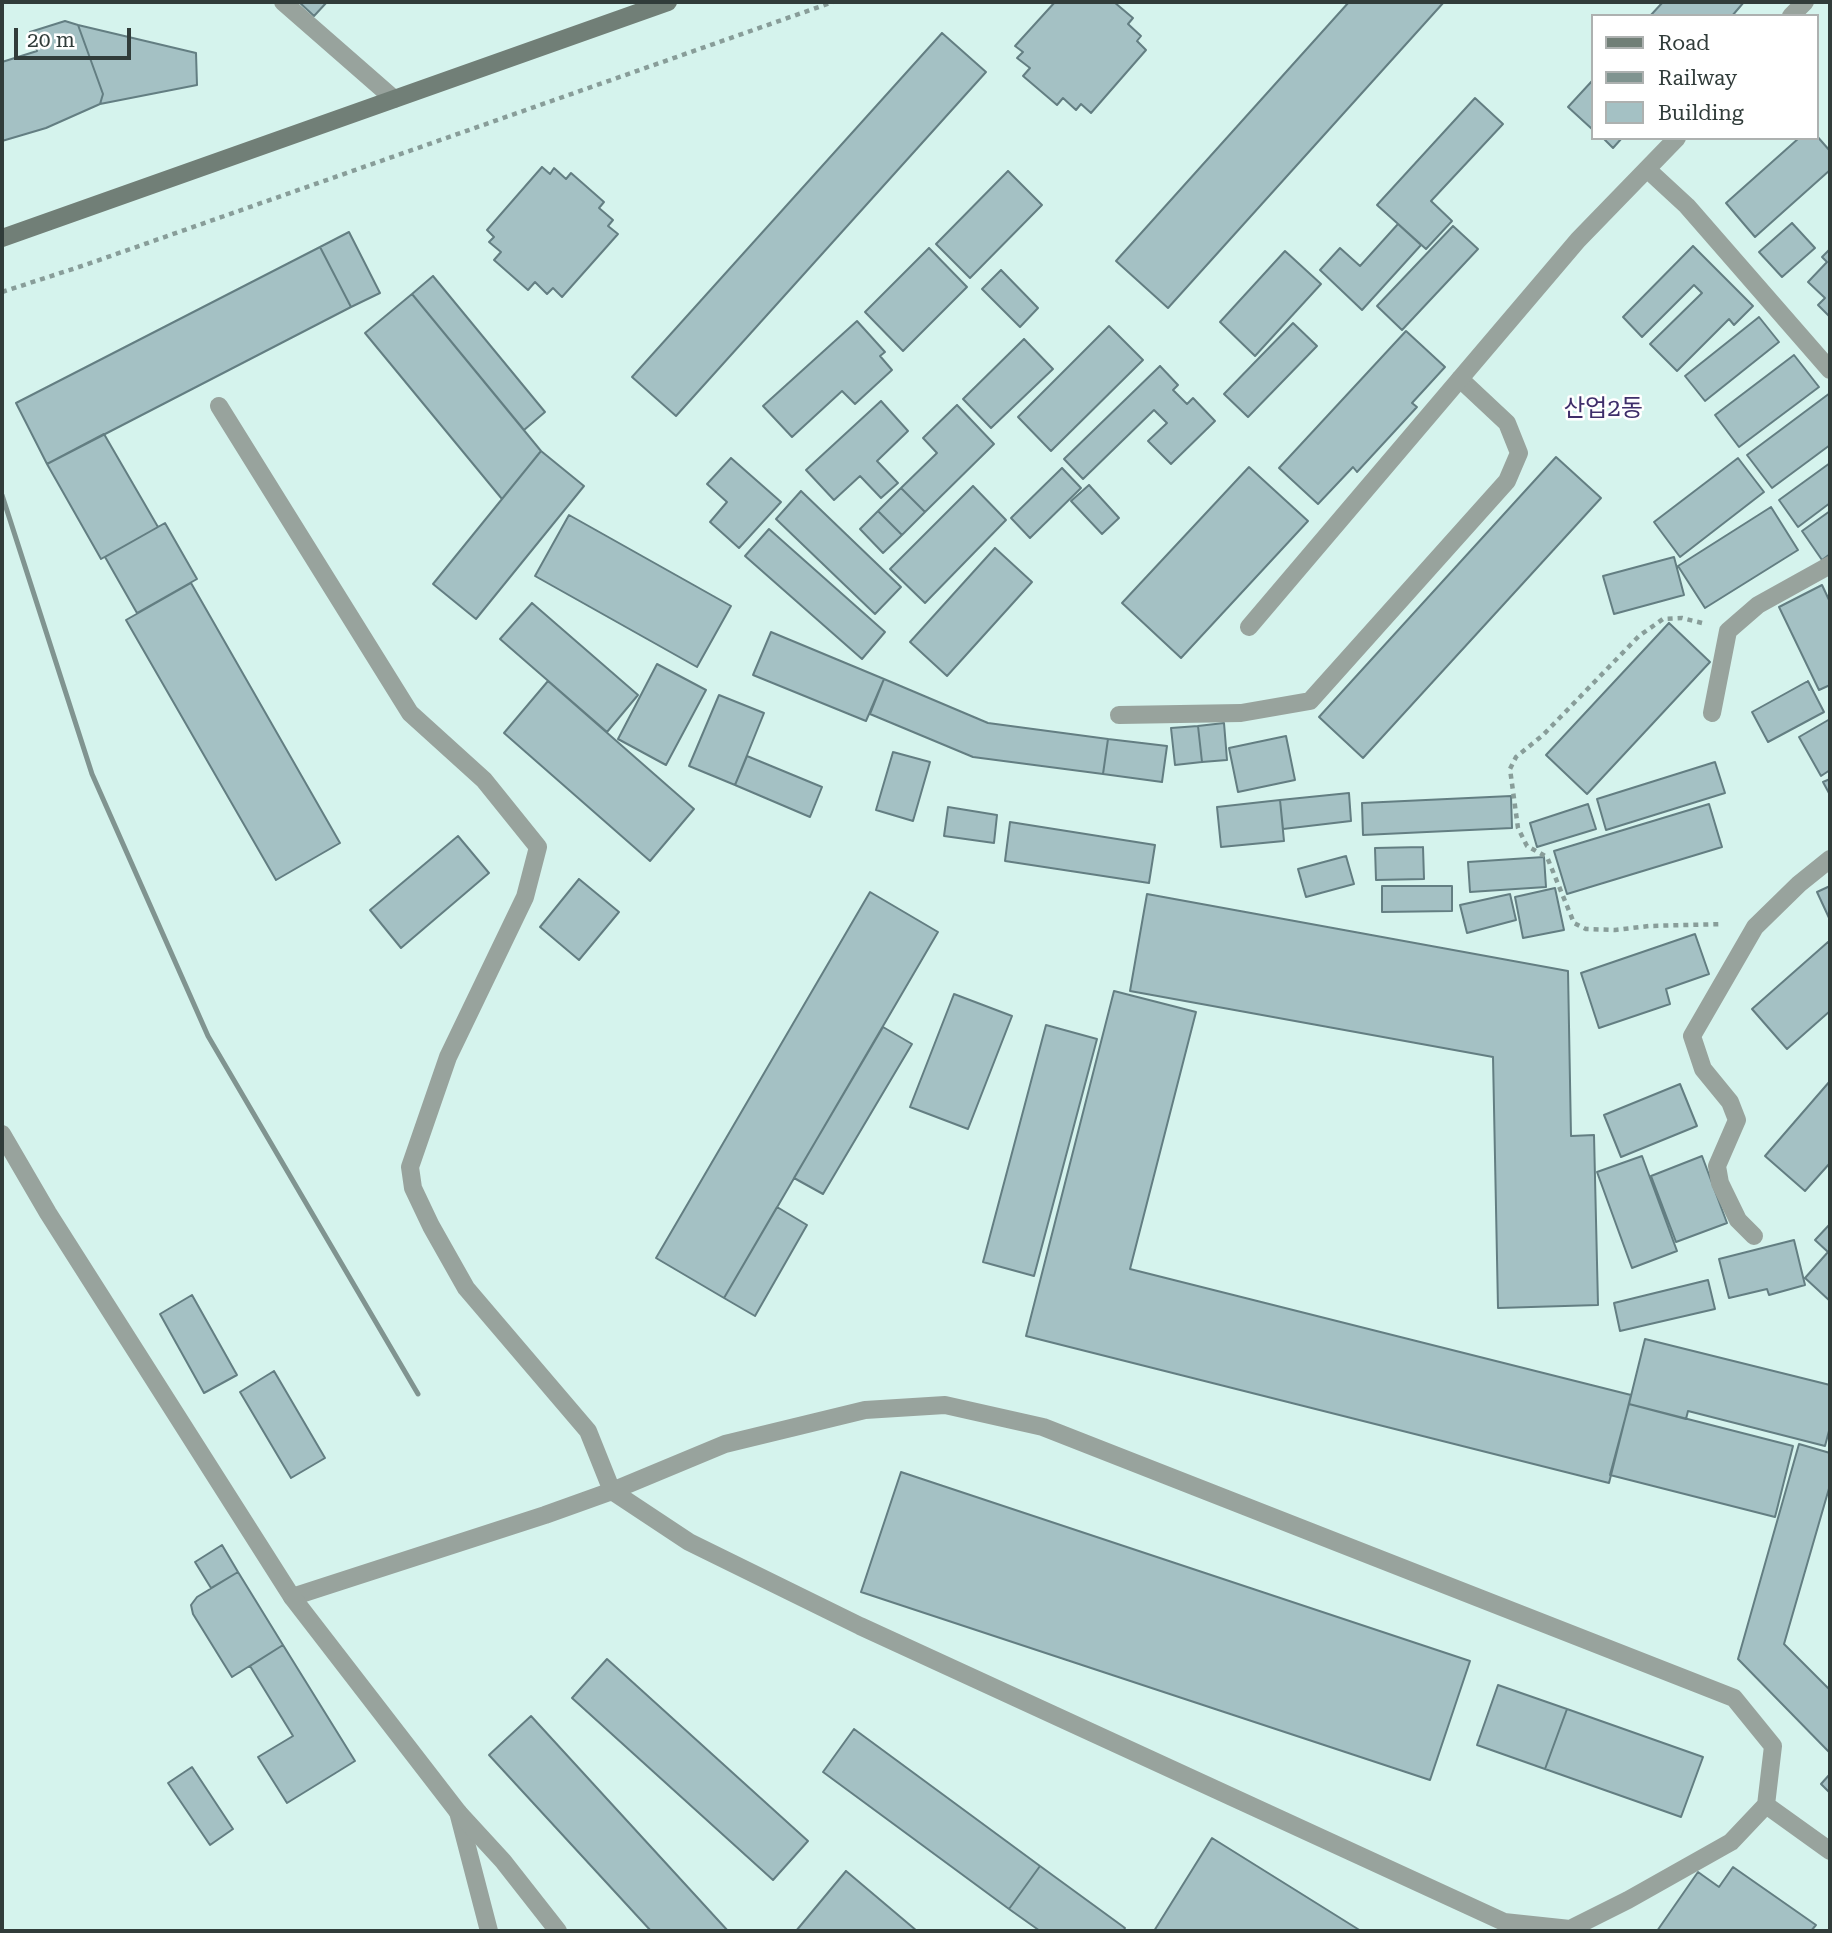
<!DOCTYPE html>
<meta charset="utf-8">
<style>
body{margin:0}
#map{position:relative;width:1832px;height:1933px;overflow:hidden;background:#d5f3ed;font-family:"Roboto Serif",serif}
canvas{display:block}
.frame{position:absolute;inset:0;border:4px solid #313c3a;pointer-events:none}
.legend{position:absolute;left:1591px;top:14px;width:228px;height:126px;box-sizing:border-box;background:#fff;border:2px solid #adb1b0;margin:0;padding:9px 12px;list-style:none;font-size:21px;color:#313c3a}
.legend li{display:flex;align-items:center;gap:14px;height:35px}
.legend b{width:35px;border:2px solid #adb1b0}
.scale{position:absolute;left:14px;top:28px;width:117px;height:32px;box-sizing:border-box;border:4px solid #313c3a;border-top:0;padding-left:9px;font-size:21px;line-height:24px;white-space:nowrap;color:#313c3a;-webkit-text-stroke:5px #fff;paint-order:stroke}
</style>
<div id="map">
<canvas width="1832" height="1933"></canvas>
<div class="frame"></div>
<ul class="legend">
<li><b style="height:9px;background:#717f77"></b>Road</li>
<li><b style="height:9px;background:#809490"></b>Railway</li>
<li><b style="height:19px;background:#a4c1c4"></b>Building</li>
</ul>
<div class="scale">20 m</div>
</div>
<script>
const c = document.querySelector('canvas').getContext('2d');
c.lineJoin = 'round';
function fill(path, color) {
  c.fillStyle = color;
  c.fill(path, 'evenodd');
}
function shape(rows) {
  const path = new Path2D();
  for (const r of rows) {
    path.moveTo(r[0], r[1]);
    for (let i = 2; i < r.length; i += 2) path.lineTo(r[i], r[i + 1]);
  }
  return path;
}
function strokePath(path, color, width, dash) {
  c.strokeStyle = color;
  c.lineWidth = width;
  c.lineCap = dash ? 'butt' : 'round';
  c.setLineDash(dash || []);
  c.stroke(path);
}
function write(font, color, halo, rows, align = 'center') {
  c.font = font + ' "Roboto Serif","Noto Sans KR",serif';
  c.lineWidth = 5;
  c.setLineDash([]);
  c.textBaseline = 'middle';
  c.strokeStyle = halo;
  c.fillStyle = color;
  for (const [text, x, y, turn = 0] of rows) {
    c.save();
    c.translate(x, y);
    c.rotate((+turn || 0) * Math.PI / 180);
    c.textAlign = isNaN(turn) ? turn : align;
    if (halo) c.strokeText(text, 0, 0);
    c.fillText(text, 0, 0);
    c.restore();
  }
}
const building = shape([
 [299,2,327,2,314,16,299,2],
 [1055,2,1114,2,1133,18,1128,24,1141,36,1137,41,1146,50,1091,113,1081,104,1076,110,1063,98,1057,105,1023,76,1030,68,1017,58,1023,52,1015,46,1055,2],
 [1349,2,1444,2,1168,308,1116,261,1349,2],
 [1663,2,1744,2,1732,16,1650,16,1663,2],
 [65,21,78,25,103,94,100,104,46,128,2,141,2,62,37,51,30,32,65,21],
 [78,25,196,53,197,85,100,104,103,94,78,25],
 [942,33,986,72,676,416,632,377,942,33],
 [1592,81,1592,129,1568,107,1592,81],
 [1475,98,1503,124,1431,201,1452,221,1426,249,1377,205,1475,98],
 [1816,135,1830,151,1830,170,1755,237,1726,203,1799,138,1816,138,1816,135],
 [1603,138,1622,138,1613,148,1603,138],
 [542,167,550,174,554,168,566,179,571,173,604,202,599,208,613,220,608,226,618,234,562,297,553,288,547,294,535,282,528,290,494,260,501,252,489,242,494,237,487,230,542,167],
 [1008,171,1042,205,970,278,936,244,1008,171],
 [1792,223,1815,248,1782,277,1759,252,1792,223],
 [1398,224,1421,245,1362,310,1320,270,1340,248,1360,266,1398,224],
 [1453,226,1478,249,1402,330,1377,306,1453,226],
 [349,232,380,293,351,307,320,247,349,232],
 [1693,246,1753,306,1734,325,1729,319,1677,371,1650,344,1702,293,1694,285,1642,337,1623,317,1693,246],
 [320,247,351,307,47,464,16,403,320,247],
 [929,248,967,287,903,351,865,312,929,248],
 [1830,249,1830,317,1818,305,1825,298,1808,282,1827,262,1822,257,1830,249],
 [1285,251,1321,284,1255,356,1220,322,1285,251],
 [1001,270,1038,308,1020,327,982,289,1001,270],
 [433,276,545,412,524,430,412,294,433,276],
 [412,294,541,451,502,499,365,333,412,294],
 [1759,317,1779,342,1705,401,1685,376,1759,317],
 [857,321,885,352,880,356,892,370,855,404,842,391,792,437,763,406,857,321],
 [1293,323,1317,346,1248,417,1224,394,1293,323],
 [1109,326,1143,360,1051,451,1018,417,1109,326],
 [1406,331,1445,367,1412,403,1417,407,1357,472,1353,467,1318,504,1279,468,1406,331],
 [1024,339,1053,369,991,428,963,399,1024,339],
 [1794,355,1819,387,1739,447,1715,415,1794,355],
 [1160,366,1178,385,1173,390,1187,404,1193,398,1215,421,1171,464,1148,441,1167,423,1154,410,1083,479,1064,459,1160,366],
 [1830,393,1830,445,1772,488,1747,455,1830,393],
 [881,401,908,431,877,461,898,483,881,498,860,476,834,500,806,470,881,401],
 [957,405,994,444,925,512,901,488,937,453,923,438,957,405],
 [104,434,158,527,101,559,47,464,104,434],
 [541,451,584,486,476,619,433,584,541,451],
 [1556,457,1601,498,1363,758,1319,717,1556,457],
 [731,458,781,502,739,548,710,522,727,502,707,484,731,458],
 [1738,458,1764,492,1680,557,1654,522,1738,458],
 [1830,463,1830,503,1798,527,1779,500,1830,463],
 [1249,467,1308,521,1181,658,1122,603,1249,467],
 [1062,468,1081,488,1030,538,1011,518,1062,468],
 [1089,485,1119,518,1102,534,1071,501,1089,485],
 [973,486,1006,520,925,603,890,569,973,486],
 [901,488,925,512,902,535,878,511,901,488],
 [801,491,901,587,875,614,776,519,801,491],
 [1771,507,1798,550,1705,608,1678,566,1771,507],
 [878,511,902,535,883,553,860,529,878,511],
 [1830,511,1830,554,1822,560,1802,531,1830,511],
 [569,515,731,606,697,667,535,576,569,515],
 [165,523,197,579,137,613,105,557,165,523],
 [769,529,885,632,862,659,745,556,769,529],
 [995,548,1032,582,947,676,910,642,995,548],
 [1674,557,1684,595,1614,614,1603,576,1674,557],
 [191,583,340,843,276,880,126,620,191,583],
 [1822,585,1830,602,1830,685,1819,690,1779,607,1822,585],
 [532,603,638,695,607,732,500,639,532,603],
 [1669,623,1710,662,1587,794,1546,755,1669,623],
 [771,632,884,679,866,721,753,675,771,632],
 [657,664,706,690,666,765,618,739,657,664],
 [884,679,988,723,1108,739,1103,774,973,757,870,714,884,679],
 [548,681,694,809,650,861,504,733,548,681],
 [1808,681,1824,712,1768,742,1752,712,1808,681],
 [719,695,764,713,735,785,689,766,719,695],
 [1830,719,1830,770,1821,776,1799,737,1830,719],
 [1224,723,1227,760,1202,762,1198,726,1224,723],
 [1198,726,1202,762,1175,765,1171,728,1198,726],
 [1286,736,1295,780,1238,792,1229,748,1286,736],
 [1108,739,1167,746,1162,782,1103,774,1108,739],
 [893,752,930,762,913,821,876,810,893,752],
 [747,756,822,787,810,817,735,785,747,756],
 [1715,762,1725,793,1606,830,1597,799,1715,762],
 [1830,779,1830,795,1823,782,1830,779],
 [1349,793,1351,821,1283,829,1280,800,1349,793],
 [1511,796,1512,828,1363,835,1362,803,1511,796],
 [1280,800,1284,841,1221,847,1217,807,1280,800],
 [1588,804,1596,829,1537,847,1530,823,1588,804],
 [1709,804,1722,847,1567,894,1554,851,1709,804],
 [948,807,997,815,994,843,944,836,948,807],
 [1010,822,1155,845,1149,883,1005,861,1010,822],
 [458,836,489,873,401,948,370,910,458,836],
 [1423,847,1424,879,1376,880,1375,848,1423,847],
 [1346,856,1354,884,1306,897,1298,869,1346,856],
 [1544,857,1546,887,1470,892,1468,862,1544,857],
 [579,879,619,912,579,960,540,927,579,879],
 [1382,886,1452,886,1452,911,1382,912,1382,886],
 [1830,886,1830,920,1817,892,1830,886],
 [1555,888,1564,930,1523,938,1515,897,1555,888],
 [870,892,938,932,724,1298,656,1258,870,892],
 [1147,894,1568,971,1571,1136,1594,1135,1598,1305,1498,1308,1493,1057,1130,991,1147,894],
 [1510,894,1516,920,1467,933,1460,905,1510,894],
 [1695,934,1709,974,1666,989,1670,1004,1599,1028,1581,973,1695,934],
 [1828,942,1830,945,1830,1011,1787,1049,1752,1009,1828,942],
 [1114,991,1196,1012,1130,1269,1631,1395,1609,1483,1026,1336,1114,991],
 [954,994,1012,1016,968,1129,910,1107,954,994],
 [1046,1025,1097,1039,1034,1276,983,1262,1046,1025],
 [883,1027,912,1044,823,1194,794,1178,883,1027],
 [1830,1081,1830,1163,1805,1191,1765,1156,1830,1081],
 [1680,1084,1697,1126,1621,1157,1604,1115,1680,1084],
 [1642,1156,1677,1251,1632,1268,1597,1172,1642,1156],
 [1702,1156,1727,1223,1676,1242,1651,1176,1702,1156],
 [777,1207,807,1225,755,1316,724,1298,777,1207],
 [1830,1224,1830,1301,1805,1278,1828,1252,1815,1240,1830,1224],
 [1794,1240,1805,1285,1769,1295,1767,1289,1729,1298,1719,1259,1794,1240],
 [1708,1280,1715,1309,1620,1331,1614,1303,1708,1280],
 [192,1295,237,1375,204,1393,160,1314,192,1295],
 [1645,1339,1830,1385,1830,1427,1825,1446,1688,1411,1686,1419,1629,1404,1645,1339],
 [274,1371,325,1458,291,1478,240,1392,274,1371],
 [1629,1404,1793,1446,1775,1517,1610,1475,1629,1404],
 [1799,1444,1830,1453,1830,1485,1784,1644,1830,1690,1830,1753,1738,1659,1799,1444],
 [901,1472,1470,1661,1430,1780,861,1592,901,1472],
 [222,1545,238,1572,211,1588,195,1562,222,1545],
 [238,1572,283,1645,232,1677,193,1614,191,1605,197,1597,238,1572],
 [283,1645,355,1761,287,1803,258,1757,293,1736,250,1666,283,1645],
 [607,1659,808,1841,773,1880,572,1698,607,1659],
 [1498,1685,1567,1709,1545,1769,1477,1745,1498,1685],
 [1567,1709,1703,1757,1681,1817,1545,1769,1567,1709],
 [531,1716,728,1931,651,1931,489,1755,531,1716],
 [854,1729,1040,1866,1009,1909,823,1772,854,1729],
 [192,1767,233,1829,210,1845,168,1783,192,1767],
 [1830,1774,1830,1793,1821,1784,1830,1774],
 [1212,1838,1361,1931,1154,1931,1212,1838],
 [1040,1866,1125,1928,1123,1931,1040,1931,1009,1909,1040,1866],
 [1733,1867,1816,1925,1811,1931,1657,1931,1698,1872,1719,1887,1733,1867],
 [846,1871,917,1931,796,1931,846,1871]
]);
fill(building, '#a4c1c4');
strokePath(building, '#637e82', 2);
strokePath(shape([
 [2,292,85,265,833,2],
 [1702,623,1682,618,1663,619,1639,636,1543,735,1516,757,1510,769,1518,828,1527,846,1547,857,1574,923,1586,929,1615,930,1649,926,1723,924]
]), '#889d99', 4.5, [5, 5]);
strokePath(shape([
 [1119,715,1241,713,1310,701,1507,481,1519,453,1507,423,1460,379],
 [458,1812,489,1931]
]), '#98a39d', 18);
strokePath(shape([
 [283,2,394,99],
 [1791,16,1805,2],
 [1648,170,1687,206,1830,370],
 [219,406,410,713,484,780,538,847,525,897,448,1057,410,1167,413,1188,431,1226,466,1288,588,1431,612,1491,689,1542,860,1626,1504,1922,1570,1929,1628,1900,1731,1842,1766,1805,1830,1851],
 [1249,627,1578,240,1677,138],
 [1712,713,1728,631,1758,605,1830,565],
 [1754,1236,1738,1220,1720,1183,1717,1166,1737,1120,1730,1102,1703,1069,1692,1036,1755,927,1799,884,1830,859],
 [292,1597,545,1515,612,1491,725,1444,865,1410,945,1405,1043,1427,1734,1698,1773,1746,1766,1805]
]), '#98a39d', 18);
strokePath(shape([
 [2,1134,48,1213,292,1597,458,1812,503,1861,558,1931]
]), '#98a39d', 18);
strokePath(shape([
 [2,238,668,2]
]), '#717f77', 18);
strokePath(shape([
 [2,495,92,774,208,1036,418,1394]
]), '#809490', 5);
write('24px', '#3e2e6a', '#fff', [
 ["산업2동",1603,409]
]);
</script>
